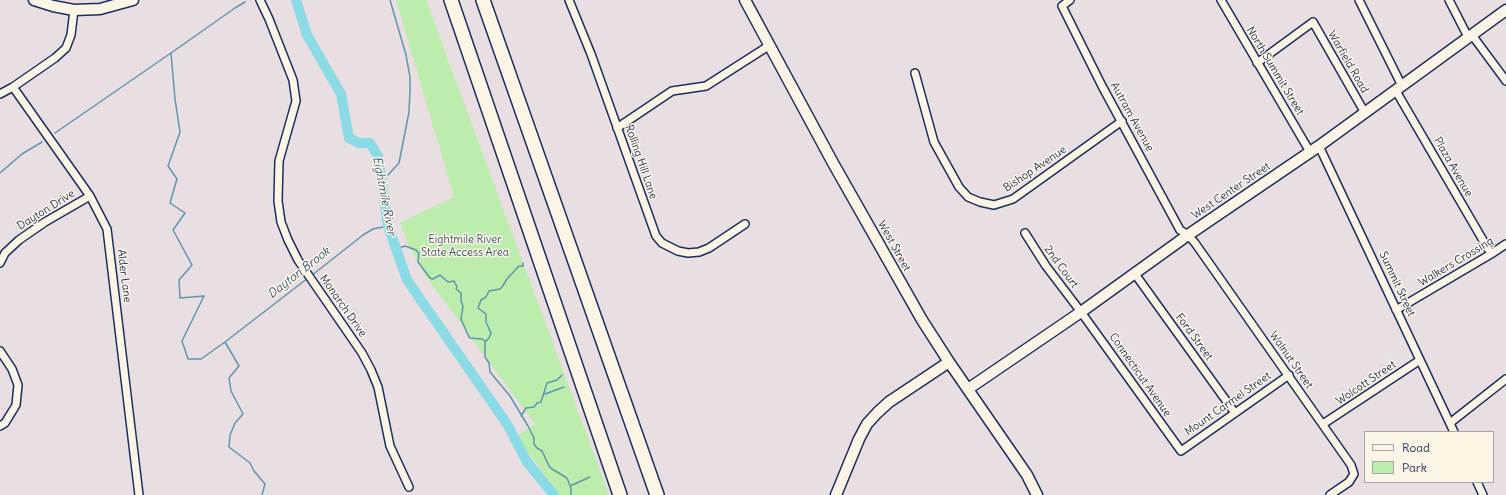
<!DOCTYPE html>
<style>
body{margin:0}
#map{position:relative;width:1506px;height:495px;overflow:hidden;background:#e9dee1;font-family:Delius,sans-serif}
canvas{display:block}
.legend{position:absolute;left:1364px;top:431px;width:130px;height:52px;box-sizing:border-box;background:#fcf5e5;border:1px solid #a2a6af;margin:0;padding:5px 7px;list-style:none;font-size:12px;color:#1b2f5e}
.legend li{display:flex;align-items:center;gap:8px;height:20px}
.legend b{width:20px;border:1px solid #a2a6af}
</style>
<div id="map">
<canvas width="1506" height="495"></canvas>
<ul class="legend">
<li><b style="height:5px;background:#fcf5e5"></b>Road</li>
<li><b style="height:11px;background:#bcedad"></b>Park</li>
</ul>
</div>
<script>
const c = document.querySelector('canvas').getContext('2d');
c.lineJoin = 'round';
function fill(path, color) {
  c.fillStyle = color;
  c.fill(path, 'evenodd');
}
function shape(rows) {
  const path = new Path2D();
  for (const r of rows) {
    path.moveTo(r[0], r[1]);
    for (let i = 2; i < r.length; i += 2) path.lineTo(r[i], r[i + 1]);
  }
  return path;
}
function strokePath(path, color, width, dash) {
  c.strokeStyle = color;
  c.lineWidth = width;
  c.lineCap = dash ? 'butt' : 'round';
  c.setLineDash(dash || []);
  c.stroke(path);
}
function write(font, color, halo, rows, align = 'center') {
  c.font = font + ' Delius,sans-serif';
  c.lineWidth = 3;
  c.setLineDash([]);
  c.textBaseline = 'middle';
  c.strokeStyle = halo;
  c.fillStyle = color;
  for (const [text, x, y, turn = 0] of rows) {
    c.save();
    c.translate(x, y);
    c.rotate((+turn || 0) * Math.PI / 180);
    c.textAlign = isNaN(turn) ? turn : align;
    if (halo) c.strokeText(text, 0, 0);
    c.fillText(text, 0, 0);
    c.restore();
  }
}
fill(shape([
 [396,0,426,0,609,495,560,495,516,437,535,424,425,275,409,246,400,223,454,197]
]), '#bcedad');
strokePath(shape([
 [55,133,171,53],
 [0,173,22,154,42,142],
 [381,176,388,175,399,163,409,112,410,91,410,77,406,55,390,0],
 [396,249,405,246,416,250,419,253,418,262,430,278,433,279,440,275,448,282,454,281,457,287,456,289,461,293,461,301,463,306,461,319,468,335,470,338,482,339,485,341,485,357,489,363,490,372,510,396,528,426,534,438,534,444,537,448,542,451,549,466,552,469,567,478,571,488,571,495],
 [311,276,363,235,373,229,388,226],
 [225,342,201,359,188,359,182,341,204,296,180,298,179,280,192,265,173,230,185,213,170,203,177,179,168,166,180,132,175,99,171,53,235,8,245,2],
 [485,342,489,338,491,333,486,322,486,314,478,308,481,300,486,297,489,291,500,289,502,287,507,279,519,266,523,266,523,263],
 [545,394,564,387],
 [521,416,526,408,534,407,537,403,541,402,547,383,557,380,562,375],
 [570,486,590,477],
 [262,495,265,484,254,471,250,463,229,447,230,435,235,423,243,414,231,391,229,378,239,366,225,342,308,278]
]), '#5e96b0', 1.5);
strokePath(shape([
 [296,0,307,35,341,94,349,138,359,143,370,143,378,156,388,226,407,280,507,424,527,462,554,495]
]), '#8bdbe6', 10);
const street = shape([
 [260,0,269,19,293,80,296,101,279,161,278,201,281,222,288,240,298,260,362,353,371,370,378,387,390,446,409,487],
 [569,0,591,54,656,236,662,243,678,251,688,253,699,252,709,248,745,224],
 [1070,0,1062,6,1102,86,1180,230,1188,235,1195,243,1351,465,1354,474,1349,482,1330,495],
 [1221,0,1310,152],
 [1359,0,1402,86],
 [1449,0,1468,37],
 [1472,35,1506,81],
 [1257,63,1313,22,1365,113],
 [915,73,934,142,959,187,968,197,980,202,994,205,1013,199,1122,121],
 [13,87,90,196,107,229,139,495],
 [1396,91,1491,254],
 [0,94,13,87,55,58,66,48,71,35,74,10],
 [617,128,672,91,706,86,770,45],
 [1319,146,1454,432],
 [1025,233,1046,266,1081,312,1181,451,1289,375],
 [0,263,5,253,19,240,45,222,90,196],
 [1135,274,1235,413],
 [1396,310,1491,254,1506,244],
 [0,351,12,369,18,385,16,405,5,423,0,426],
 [1450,423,1506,379],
 [1323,424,1420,360],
 [1477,482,1483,495]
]);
const secondary = shape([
 [34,0,53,6,74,10,100,9,133,0],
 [745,0,833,163,922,320,949,362,1027,475,1037,495],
 [968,389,1081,312,1188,235,1319,146,1506,10],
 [836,495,859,439,867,424,877,413,889,402,949,362]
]);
const highway = shape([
 [451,0,620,495],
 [483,0,657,495]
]);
strokePath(street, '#1b2f5e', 10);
strokePath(secondary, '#1b2f5e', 13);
strokePath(highway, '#1b2f5e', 16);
strokePath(street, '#fcf5e5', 7);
strokePath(secondary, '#fcf5e5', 10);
strokePath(highway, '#fcf5e5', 13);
write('11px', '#1b2f5e', '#fcf5e5', [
 ["Warfield Road",1348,62,60],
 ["North Summit Street",1275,71,59],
 ["Autram Avenue",1132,117,61],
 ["Rolling Hill Lane",641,162,71],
 ["Plaza Avenue",1453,167,60],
 ["Bishop Avenue",1035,169,-34],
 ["West Center Street",1231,191,-34],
 ["Dayton Drive",46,210,-32],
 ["West Street",894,246,61],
 ["Walkers Crossing",1456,262,-31],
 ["2nd Court",1061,267,54],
 ["Alder Lane",124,276,83],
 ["Summit Street",1397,284,65],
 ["Monarch Drive",343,306,55],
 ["Ford Street",1194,337,54],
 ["Walnut Street",1291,360,55],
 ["Connecticut Avenue",1140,375,55],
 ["Wolcott Street",1366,383,-34],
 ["Mount Carmel Street",1228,404,-35]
]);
write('11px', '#3b556e', '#fcf5e5', [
 ["Eightmile River",465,240],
 ["State Access Area",465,253]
]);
write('italic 12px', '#375a80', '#fcf5e5', [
 ["Eightmile River",384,196,79],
 ["Dayton Brook",299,273,-38]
]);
</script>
